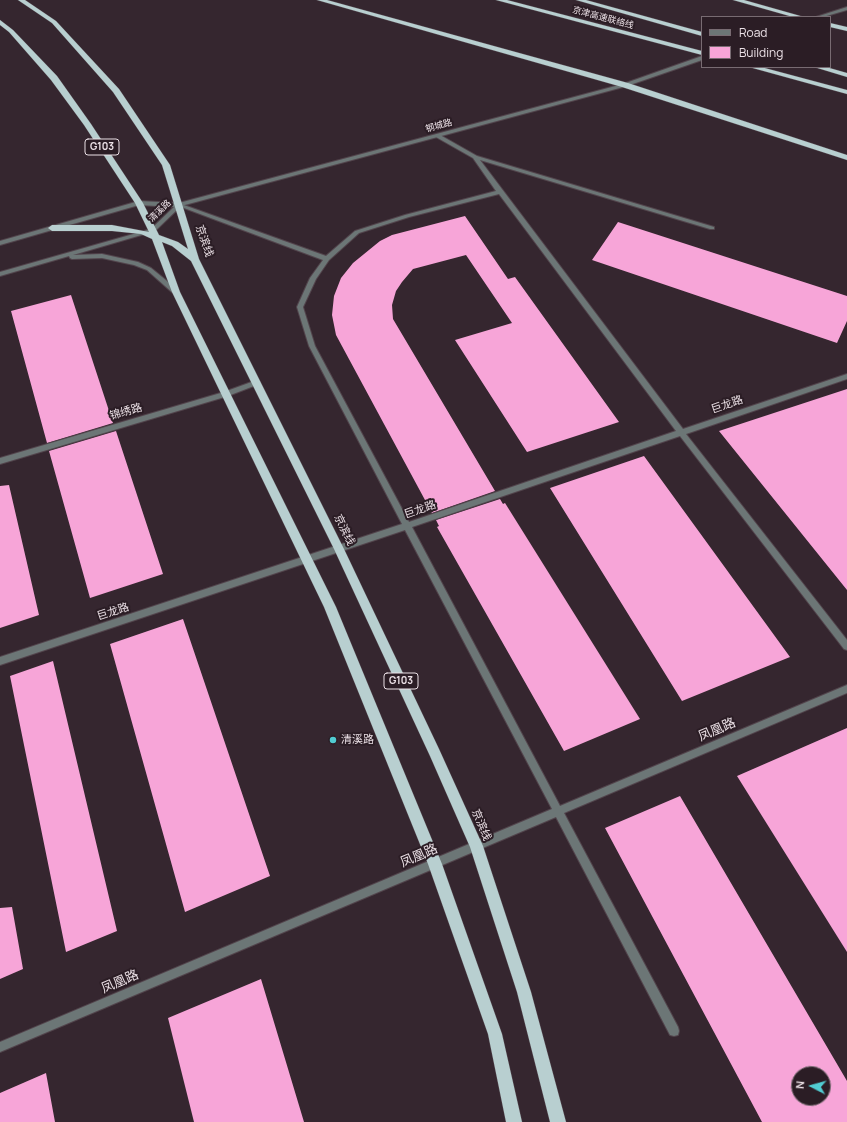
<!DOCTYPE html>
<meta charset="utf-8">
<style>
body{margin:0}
#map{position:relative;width:847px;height:1122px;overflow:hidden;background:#35262f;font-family:Manrope,sans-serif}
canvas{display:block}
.legend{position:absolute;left:701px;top:16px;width:130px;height:52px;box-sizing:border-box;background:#2b1d25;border:1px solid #786b72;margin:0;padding:5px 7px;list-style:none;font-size:12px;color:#ebe0e6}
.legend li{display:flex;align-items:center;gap:8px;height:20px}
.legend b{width:20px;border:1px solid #786b72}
.north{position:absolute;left:791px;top:1066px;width:40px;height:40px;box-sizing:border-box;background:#2b1d25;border:1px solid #786b72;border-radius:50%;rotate:276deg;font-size:11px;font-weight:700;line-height:16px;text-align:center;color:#ebe0e6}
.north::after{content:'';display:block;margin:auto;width:14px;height:18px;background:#51ccd2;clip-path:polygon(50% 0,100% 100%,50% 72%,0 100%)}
</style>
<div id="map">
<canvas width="847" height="1122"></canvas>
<ul class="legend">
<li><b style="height:5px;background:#6c7676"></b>Road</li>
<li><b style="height:11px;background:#f7a5d8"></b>Building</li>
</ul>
<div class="north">N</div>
</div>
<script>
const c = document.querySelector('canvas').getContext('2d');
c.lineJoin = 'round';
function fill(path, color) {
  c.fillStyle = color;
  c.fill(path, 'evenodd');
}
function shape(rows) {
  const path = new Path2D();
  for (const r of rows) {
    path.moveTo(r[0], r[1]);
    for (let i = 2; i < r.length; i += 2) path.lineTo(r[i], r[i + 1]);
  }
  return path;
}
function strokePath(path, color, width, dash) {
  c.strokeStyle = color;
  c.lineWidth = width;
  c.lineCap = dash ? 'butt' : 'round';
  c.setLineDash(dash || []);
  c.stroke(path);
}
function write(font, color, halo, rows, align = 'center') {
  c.font = font + ' Manrope,"Noto Sans SC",sans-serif';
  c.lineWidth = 4;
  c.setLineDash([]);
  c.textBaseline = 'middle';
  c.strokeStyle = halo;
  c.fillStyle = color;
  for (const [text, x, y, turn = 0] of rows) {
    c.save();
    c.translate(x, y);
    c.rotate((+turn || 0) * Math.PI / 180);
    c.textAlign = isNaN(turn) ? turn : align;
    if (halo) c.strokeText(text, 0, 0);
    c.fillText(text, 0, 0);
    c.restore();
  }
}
fill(shape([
 [465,216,508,279,515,277,619,422,527,452,455,340,512,323,466,255,413,269,402,282,396,291,392,305,393,319,495,491,432,513,336,335,332,315,334,296,341,278,353,263,380,241,392,235],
 [618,222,847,296,847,321,837,343,592,260],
 [71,295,113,423,47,443,11,311],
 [847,389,847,590,719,431],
 [116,431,163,574,90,598,49,451],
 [644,456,790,657,682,701,550,488],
 [9,485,39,615,0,628,0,486],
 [500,499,503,504,505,503,640,719,564,751,437,527,439,526,436,520],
 [183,619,270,876,185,912,110,644],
 [53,661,117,931,66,952,10,676],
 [847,728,847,952,737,776],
 [680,796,847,1081,847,1122,762,1122,605,828],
 [799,1074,823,1074,823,1098,799,1098],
 [12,907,23,969,0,979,0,908],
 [261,979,304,1122,194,1122,168,1018],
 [46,1073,55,1122,0,1122,0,1093]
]), '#f7a5d8');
const minor = shape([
 [436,135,440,135,477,156,714,227,714,229,710,229,480,160,683,429,847,374,847,379,686,434,847,640,847,650,844,649,680,436,412,527,560,806,847,685,847,693,564,813,678,1027,679,1031,678,1035,674,1036,670,1035,556,817,0,1052,0,1042,552,809,405,530,0,665,0,657,402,524,309,346,297,307,310,278,323,260,176,205,179,203,181,204,326,256,355,231,405,215,496,191,473,158,436,137,436,135],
 [499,194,676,431,409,522,315,346,303,307,316,279,329,260,359,233,409,217,499,194],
 [257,380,260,382,259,384,228,396,0,464,0,458,224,392,257,380]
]);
const tertiary = shape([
 [847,7,847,10,823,17,816,17,847,7],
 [702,56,702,60,627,86,181,206,155,231,73,255,102,254,138,262,151,268,178,290,178,294,174,294,147,270,134,265,102,258,72,259,70,258,69,256,0,276,0,272,151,229,174,207,139,205,0,245,0,241,139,201,179,203,623,84,702,56]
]);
const trunk = shape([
 [18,0,25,0,56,21,119,89,170,165,199,259,344,549,439,749,483,846,531,992,566,1122,550,1122,517,992,470,847,430,756,334,549,191,261,172,246,162,242,180,292,336,607,442,864,502,1034,522,1122,506,1122,488,1034,428,864,324,607,172,292,152,239,141,234,112,231,52,231,48,228,52,225,112,225,149,232,135,203,84,125,51,80,9,32,0,25,0,20,13,30,57,76,91,124,143,203,159,235,178,242,188,249,162,165,113,92,52,23,18,0],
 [317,0,327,0,628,83,847,155,847,160,622,87,317,0],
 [496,0,507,0,702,51,702,55,496,0],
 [576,0,586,0,702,32,702,36,576,0],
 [733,0,744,0,804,17,793,17,733,0],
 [830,23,847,27,847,31,830,27,830,23],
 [749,67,761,67,847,90,847,94,749,67],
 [814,67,826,67,847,73,847,77,814,67]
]);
strokePath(minor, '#52444c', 2);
strokePath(tertiary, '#52444c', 2);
strokePath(trunk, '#52444c', 1);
fill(minor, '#6c7676');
fill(tertiary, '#6c7676');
fill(trunk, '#b8cfd0');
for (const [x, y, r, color] of [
 [333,740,4,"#51ccd2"]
]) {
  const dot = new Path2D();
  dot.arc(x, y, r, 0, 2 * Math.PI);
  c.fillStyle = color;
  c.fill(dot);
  strokePath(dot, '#2b1d25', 1.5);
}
write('9px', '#ebe0e6', '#2b1d25', [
 ["京津高速联络线",603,18,15],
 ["钢城路",439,126,-15],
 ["清溪路",160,211,-44]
]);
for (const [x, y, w] of [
 [102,147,34],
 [401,681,34]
]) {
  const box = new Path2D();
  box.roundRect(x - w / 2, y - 8, w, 16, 3);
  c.fillStyle = '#2b1d25';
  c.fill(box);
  strokePath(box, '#ebe0e6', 1);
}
write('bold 10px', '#ebe0e6', null, [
 ["G103",102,147],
 ["G103",401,681]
]);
write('11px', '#ebe0e6', '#2b1d25', [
 ["京滨线",204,241,71],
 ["巨龙路",727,405,-19],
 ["锦绣路",126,412,-16],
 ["巨龙路",420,510,-19],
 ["京滨线",344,530,64],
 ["巨龙路",113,612,-18],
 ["京滨线",481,825,67]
]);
write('11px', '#ebe0e6', '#2b1d25', [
 ["清溪路",341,740]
], 'left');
write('13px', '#ebe0e6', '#2b1d25', [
 ["凤凰路",717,730,-23],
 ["凤凰路",419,856,-23],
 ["凤凰路",120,982,-23]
]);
</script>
